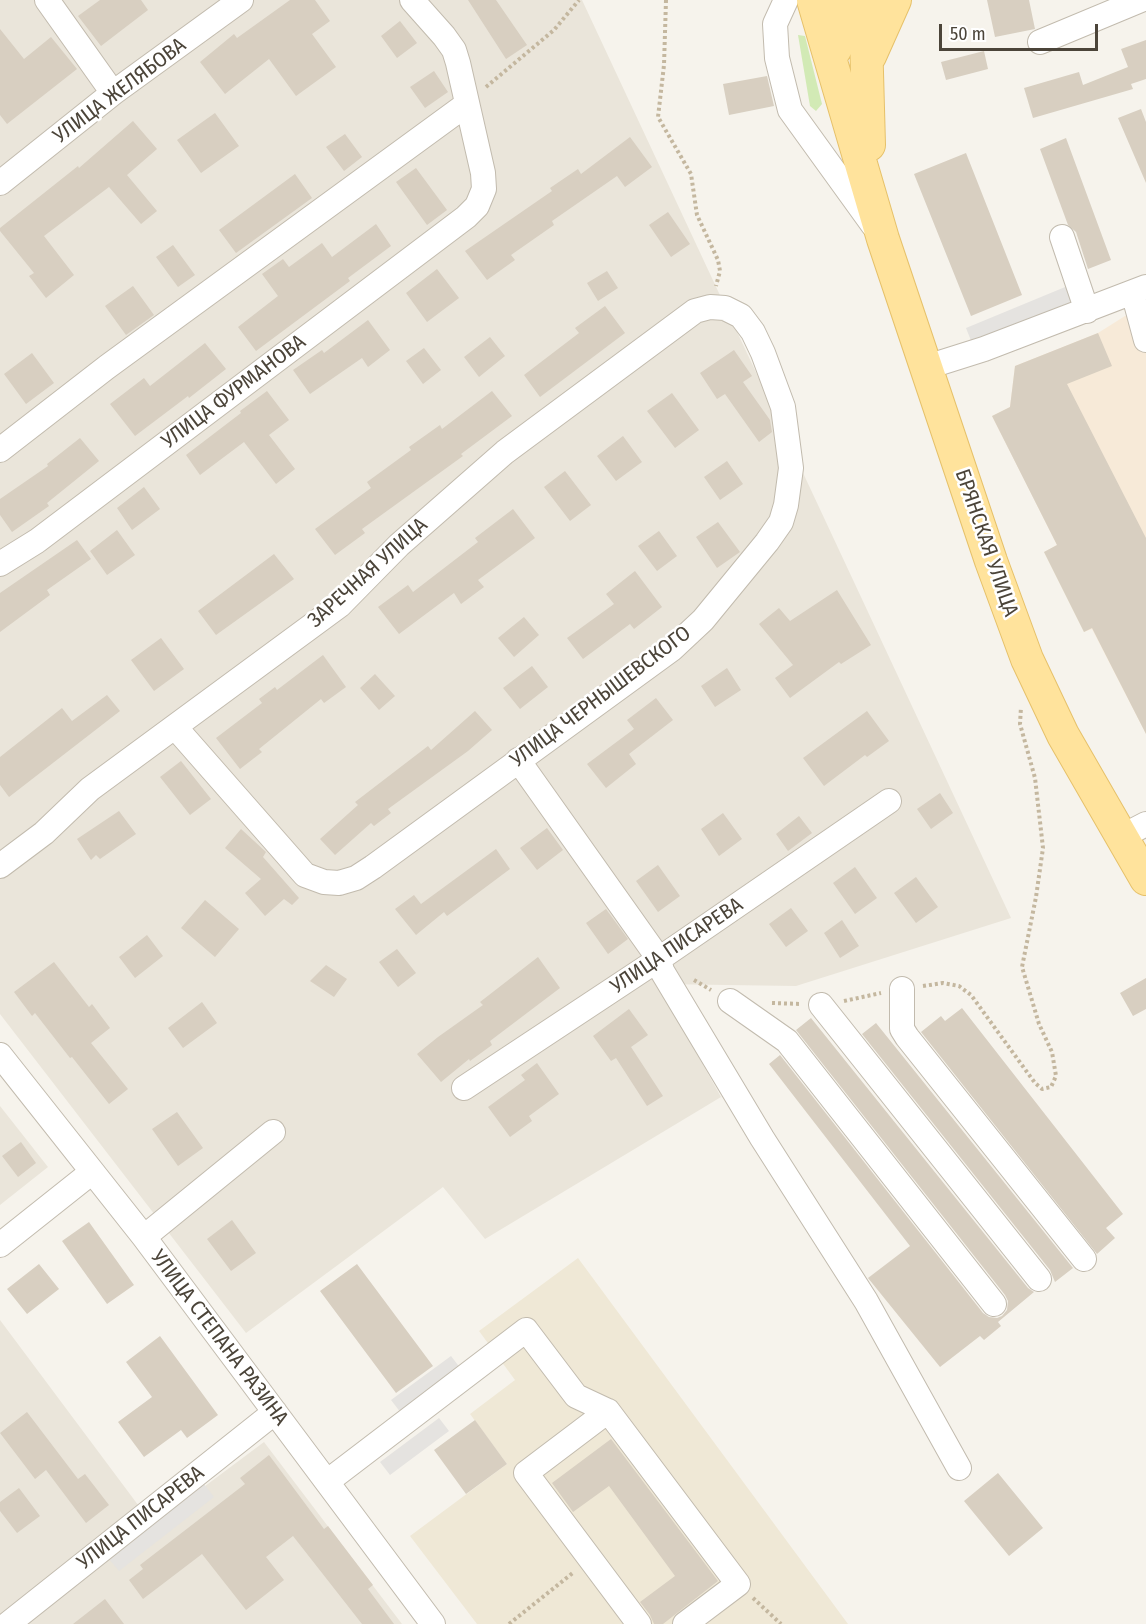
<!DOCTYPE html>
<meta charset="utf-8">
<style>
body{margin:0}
#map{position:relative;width:1146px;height:1624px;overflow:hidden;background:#f6f3ec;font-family:"Fira Sans Condensed",sans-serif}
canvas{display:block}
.scale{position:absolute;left:939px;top:24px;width:159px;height:27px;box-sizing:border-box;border:3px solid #4b4439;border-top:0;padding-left:8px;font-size:18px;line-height:21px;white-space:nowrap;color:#4b4439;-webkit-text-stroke:4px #fff;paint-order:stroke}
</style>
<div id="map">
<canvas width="1146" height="1624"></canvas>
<div class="scale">50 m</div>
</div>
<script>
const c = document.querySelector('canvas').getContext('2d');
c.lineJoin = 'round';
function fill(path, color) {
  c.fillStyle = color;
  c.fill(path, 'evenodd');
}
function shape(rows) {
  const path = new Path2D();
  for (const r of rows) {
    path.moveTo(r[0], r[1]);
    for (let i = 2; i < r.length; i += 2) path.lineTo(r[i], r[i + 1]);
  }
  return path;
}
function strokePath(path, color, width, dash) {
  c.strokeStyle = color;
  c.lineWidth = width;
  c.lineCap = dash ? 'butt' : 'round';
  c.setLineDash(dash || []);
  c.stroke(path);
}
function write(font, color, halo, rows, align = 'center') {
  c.font = font + ' "Fira Sans Condensed",sans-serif';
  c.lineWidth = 5;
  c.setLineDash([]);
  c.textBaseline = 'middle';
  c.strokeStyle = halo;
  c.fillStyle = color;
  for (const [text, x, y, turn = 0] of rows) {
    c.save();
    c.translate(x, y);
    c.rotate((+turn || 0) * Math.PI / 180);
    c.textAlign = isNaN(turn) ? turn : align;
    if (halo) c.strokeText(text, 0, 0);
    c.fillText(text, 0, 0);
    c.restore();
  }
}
fill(shape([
 [0,0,582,0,1011,918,796,986,658,984,721,1097,485,1239,443,1187,246,1333,0,1014],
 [0,1106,48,1167,0,1205],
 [0,1320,153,1525,264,1442,402,1624,0,1624]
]), '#eae5da');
fill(shape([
 [1146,309,1146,734,1092,629,1084,632,1044,552,1057,545,992,416,1010,407,1015,366,1098,333,1125,316]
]), '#f7ead8');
fill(shape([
 [578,1258,848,1624,477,1624,410,1536,507,1464,470,1414,515,1380,479,1331]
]), '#efe8d6');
fill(shape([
 [798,35,805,36,822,104,816,111,810,106]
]), '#d2eab5');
fill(shape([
 [1070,285,1076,300,972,343,966,328],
 [451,1356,461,1369,401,1413,391,1400],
 [439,1418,449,1431,390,1475,380,1462],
 [204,1484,214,1497,119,1571,108,1558]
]), '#e5e3e0');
fill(shape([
 [100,0,141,0,148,10,101,46,78,16],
 [290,0,315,0,330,21,312,34,336,67,296,96,269,59,225,94,200,62,234,34,237,38],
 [468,0,496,0,527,45,506,59],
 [987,0,1029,0,1035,29,995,37],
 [400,21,417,43,397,58,381,36],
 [0,29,24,59,51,37,77,69,7,124,0,115],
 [1146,40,1146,79,1131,84,1133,89,1033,118,1024,88,1079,72,1083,85,1128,67,1121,49],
 [984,51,988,69,946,80,941,62],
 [434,71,448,92,425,108,410,87],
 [767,76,774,106,729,115,723,84],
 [1141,109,1146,122,1146,183,1118,118],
 [215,113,239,146,201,173,177,140],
 [133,121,157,149,127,175,157,211,141,224,109,187,44,236,74,275,46,298,29,276,34,273,0,231,0,228,78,166,79,168],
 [345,134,362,157,344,171,326,147],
 [630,137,652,167,625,187,617,176,552,221,554,225,511,255,515,260,487,280,465,251,552,191,550,188,578,169,581,174],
 [1066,138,1111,260,1088,269,1076,232,1068,225,1040,149],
 [966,153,1022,295,971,316,914,174],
 [416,168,447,210,427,225,396,182],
 [295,174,312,198,236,253,219,230],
 [668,212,690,244,671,257,649,225],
 [376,224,391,246,348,278,350,281,256,351,238,327,278,296,262,274,283,259,289,267,322,243,332,257],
 [173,245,195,275,178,287,156,257],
 [437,269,459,298,427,322,406,293],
 [607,271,618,288,598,301,587,283],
 [133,286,154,315,126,335,105,306],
 [605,306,625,333,540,397,524,375,579,333,575,328],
 [368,320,390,350,368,367,362,358,310,394,293,370,322,350,324,353],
 [1098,333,1112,366,1067,384,1146,538,1146,734,1092,628,1084,632,1044,552,1057,545,992,416,1010,407,1015,366],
 [490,337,505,356,479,377,464,357],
 [205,343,226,369,189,398,188,396,135,436,110,404,144,378,150,386],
 [424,348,441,370,423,384,406,361],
 [734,350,752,376,743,382,770,420,772,432,759,442,725,394,717,399,700,373],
 [32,353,54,383,26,404,4,374],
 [267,391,289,420,269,435,295,469,276,484,244,442,200,475,186,455,241,413,240,411],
 [492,391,512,416,461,454,463,456,362,529,365,533,335,555,315,529,371,488,367,482,411,450,409,447,440,425,442,429],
 [672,393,699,430,675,448,647,411],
 [623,436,642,462,616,481,597,456],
 [80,438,99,461,47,503,49,506,12,532,0,515,0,499,48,466,47,464],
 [727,461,743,484,720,500,704,477],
 [565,471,591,505,570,521,544,487],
 [144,487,160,509,132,530,117,508],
 [513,509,535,538,478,580,484,587,461,604,454,593,399,634,378,607,408,585,413,592,478,542,475,538],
 [718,522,740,552,717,568,696,537],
 [117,530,135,555,107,575,90,551],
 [659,531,677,556,657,571,638,546],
 [77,540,91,559,47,590,50,595,0,632,0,593],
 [274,554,294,579,216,635,198,611],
 [635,571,662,607,634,629,630,624,583,659,567,638,614,604,606,594],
 [837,590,871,645,841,664,839,662,790,698,775,678,793,665,759,624,779,608,790,621],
 [524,617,539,635,514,657,498,638],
 [161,638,184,669,154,691,131,660],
 [323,655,346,687,324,703,321,699,259,749,262,752,240,769,216,738,262,703,259,699,275,687,277,690],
 [532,666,548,687,520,709,503,688],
 [727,668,741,690,715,707,701,686],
 [375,674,395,696,379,710,360,688],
 [107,695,120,711,9,797,0,785,0,757,62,708,72,721],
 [656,698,673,720,629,754,636,764,606,788,587,764,634,729,627,720],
 [475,711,492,730,468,751,388,809,391,813,374,826,371,823,335,855,320,839,358,805,355,802,428,746,431,750],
 [867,711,889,741,867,757,865,755,824,786,803,758],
 [181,761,211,799,190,815,160,777],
 [940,793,953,813,931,829,917,809],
 [119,811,136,834,100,859,96,855,91,860,77,839],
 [723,813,742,839,719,856,701,829],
 [799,816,812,833,788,851,776,834],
 [547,828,563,850,537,870,520,848],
 [241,829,266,852,263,857,299,898,292,905,284,899,265,916,245,893,261,879,225,848],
 [496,849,510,869,447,916,444,912,416,935,395,909,414,895,421,904],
 [658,865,680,896,658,912,636,881],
 [855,867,877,898,855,914,833,883],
 [916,877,938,907,916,923,894,893],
 [205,900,239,929,215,957,181,928],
 [791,908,808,931,786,947,769,924],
 [606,909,628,939,608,954,586,923],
 [842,920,859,946,840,958,824,933],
 [147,935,163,956,135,978,119,957],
 [397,949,416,973,398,987,379,962],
 [538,957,560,988,490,1041,492,1045,470,1061,469,1059,441,1082,417,1054,438,1037,483,1005,480,1002],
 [54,962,89,1007,92,1004,110,1028,91,1043,128,1089,109,1104,72,1057,70,1058,35,1013,32,1016,14,992],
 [326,965,347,979,334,997,310,981],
 [1146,978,1146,1009,1133,1016,1120,993],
 [202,1002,217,1023,183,1048,168,1028],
 [962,1008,1123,1214,1106,1228,1115,1238,1097,1254,921,1032,941,1016,945,1021],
 [629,1009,648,1035,631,1047,663,1096,647,1106,616,1058,611,1061,593,1036],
 [811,1018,1028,1288,1034,1292,998,1322,1001,1326,984,1340,980,1336,940,1367,868,1278,910,1246,769,1064,780,1055,983,1313,989,1317,997,1318,1002,1316,1007,1310,1008,1301,1005,1295,796,1030],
 [876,1023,1073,1268,1055,1282,1050,1270,862,1034],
 [537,1063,559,1094,529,1116,532,1121,510,1137,488,1107,525,1080,521,1075],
 [177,1112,203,1148,178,1166,152,1129],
 [21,1142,36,1163,18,1177,2,1156],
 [232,1220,256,1253,231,1271,207,1239],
 [89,1222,134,1285,107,1304,62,1241],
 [39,1264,59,1289,27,1314,7,1289],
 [357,1264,433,1366,396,1393,320,1291],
 [160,1336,218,1415,187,1438,181,1430,144,1457,118,1422,152,1397,126,1362],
 [27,1412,78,1479,85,1474,109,1505,86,1523,46,1470,35,1479,0,1433],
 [475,1420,507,1464,466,1494,434,1450],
 [611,1439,718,1581,663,1624,654,1624,650,1615,640,1602,675,1576,609,1486,573,1512,552,1483],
 [269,1455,324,1529,328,1526,373,1585,368,1589,394,1624,362,1624,293,1536,266,1557,284,1580,246,1610,202,1554,143,1599,129,1580,143,1569,140,1565,245,1484,240,1478],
 [998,1473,1043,1528,1009,1556,964,1501],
 [19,1488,40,1516,17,1533,0,1511,0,1502],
 [105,1599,124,1624,73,1624]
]), '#d8cfc1');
const minor = shape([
 [47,0,113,93],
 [786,0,775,24,777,58,790,110,873,225],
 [1040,42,1141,0],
 [0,183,113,93,241,0],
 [1062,237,1087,311],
 [1133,292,1146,340],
 [927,367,984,349,1146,287],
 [0,450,107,367,467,104],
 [0,564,37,541,466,217,477,206,484,189,483,173,458,63,454,50,444,36,412,0],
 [518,760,659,959,662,971,762,1138,866,1301,959,1468],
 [1121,837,1146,824],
 [0,866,44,833,90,789,340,605,399,545,505,452,695,311,710,307,725,308,741,316,753,332,763,353,783,407,791,468,786,505,781,522,767,542,703,620,672,649,373,867,356,878,339,883,324,882,305,875,175,727],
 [902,989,902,1029,907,1037,1084,1259],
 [730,1001,787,1041,994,1304],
 [821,1005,1039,1279],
 [0,1055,144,1237,433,1624],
 [464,1088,659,959,889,801],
 [144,1237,273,1132],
 [0,1245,92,1172],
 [608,1411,526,1473,639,1624],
 [328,1481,526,1330,576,1396,608,1411,738,1584,685,1624],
 [8,1624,275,1412]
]);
const major = shape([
 [813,0,883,239,991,561,1027,659,1063,735,1146,879],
 [865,0,869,145],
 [835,50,840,0],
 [870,56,895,0]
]);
strokePath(minor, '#c2bbae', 26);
strokePath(major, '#e6c16a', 34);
strokePath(shape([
 [666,0,664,65,658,117,691,174,697,215,718,260,720,271,716,286],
 [486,87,554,30,579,0],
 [694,980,711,990],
 [923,986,943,983,959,986,971,995,1035,1083,1042,1089,1051,1087,1056,1076,1052,1052,1039,1024,1022,967,1036,897,1043,848,1035,778,1020,724,1021,707],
 [844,1001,881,993],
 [772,1003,801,1004],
 [753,1598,781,1624],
 [509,1624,574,1572]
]), '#c4b79f', 4, [3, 3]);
strokePath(minor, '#fff', 24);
strokePath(major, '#ffe39c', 32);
write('21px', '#4b4439', '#fff', [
 ["УЛИЦА ЖЕЛЯБОВА",120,91,-37],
 ["УЛИЦА ФУРМАНОВА",234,392,-37],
 ["БРЯНСКАЯ УЛИЦА",986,543,71],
 ["ЗАРЕЧНАЯ УЛИЦА",368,573,-42],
 ["УЛИЦА ЧЕРНЫШЕВСКОГО",601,697,-37],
 ["УЛИЦА ПИСАРЕВА",677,946,-34],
 ["УЛИЦА СТЕПАНА РАЗИНА",219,1338,53],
 ["УЛИЦА ПИСАРЕВА",141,1518,-38]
]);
</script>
